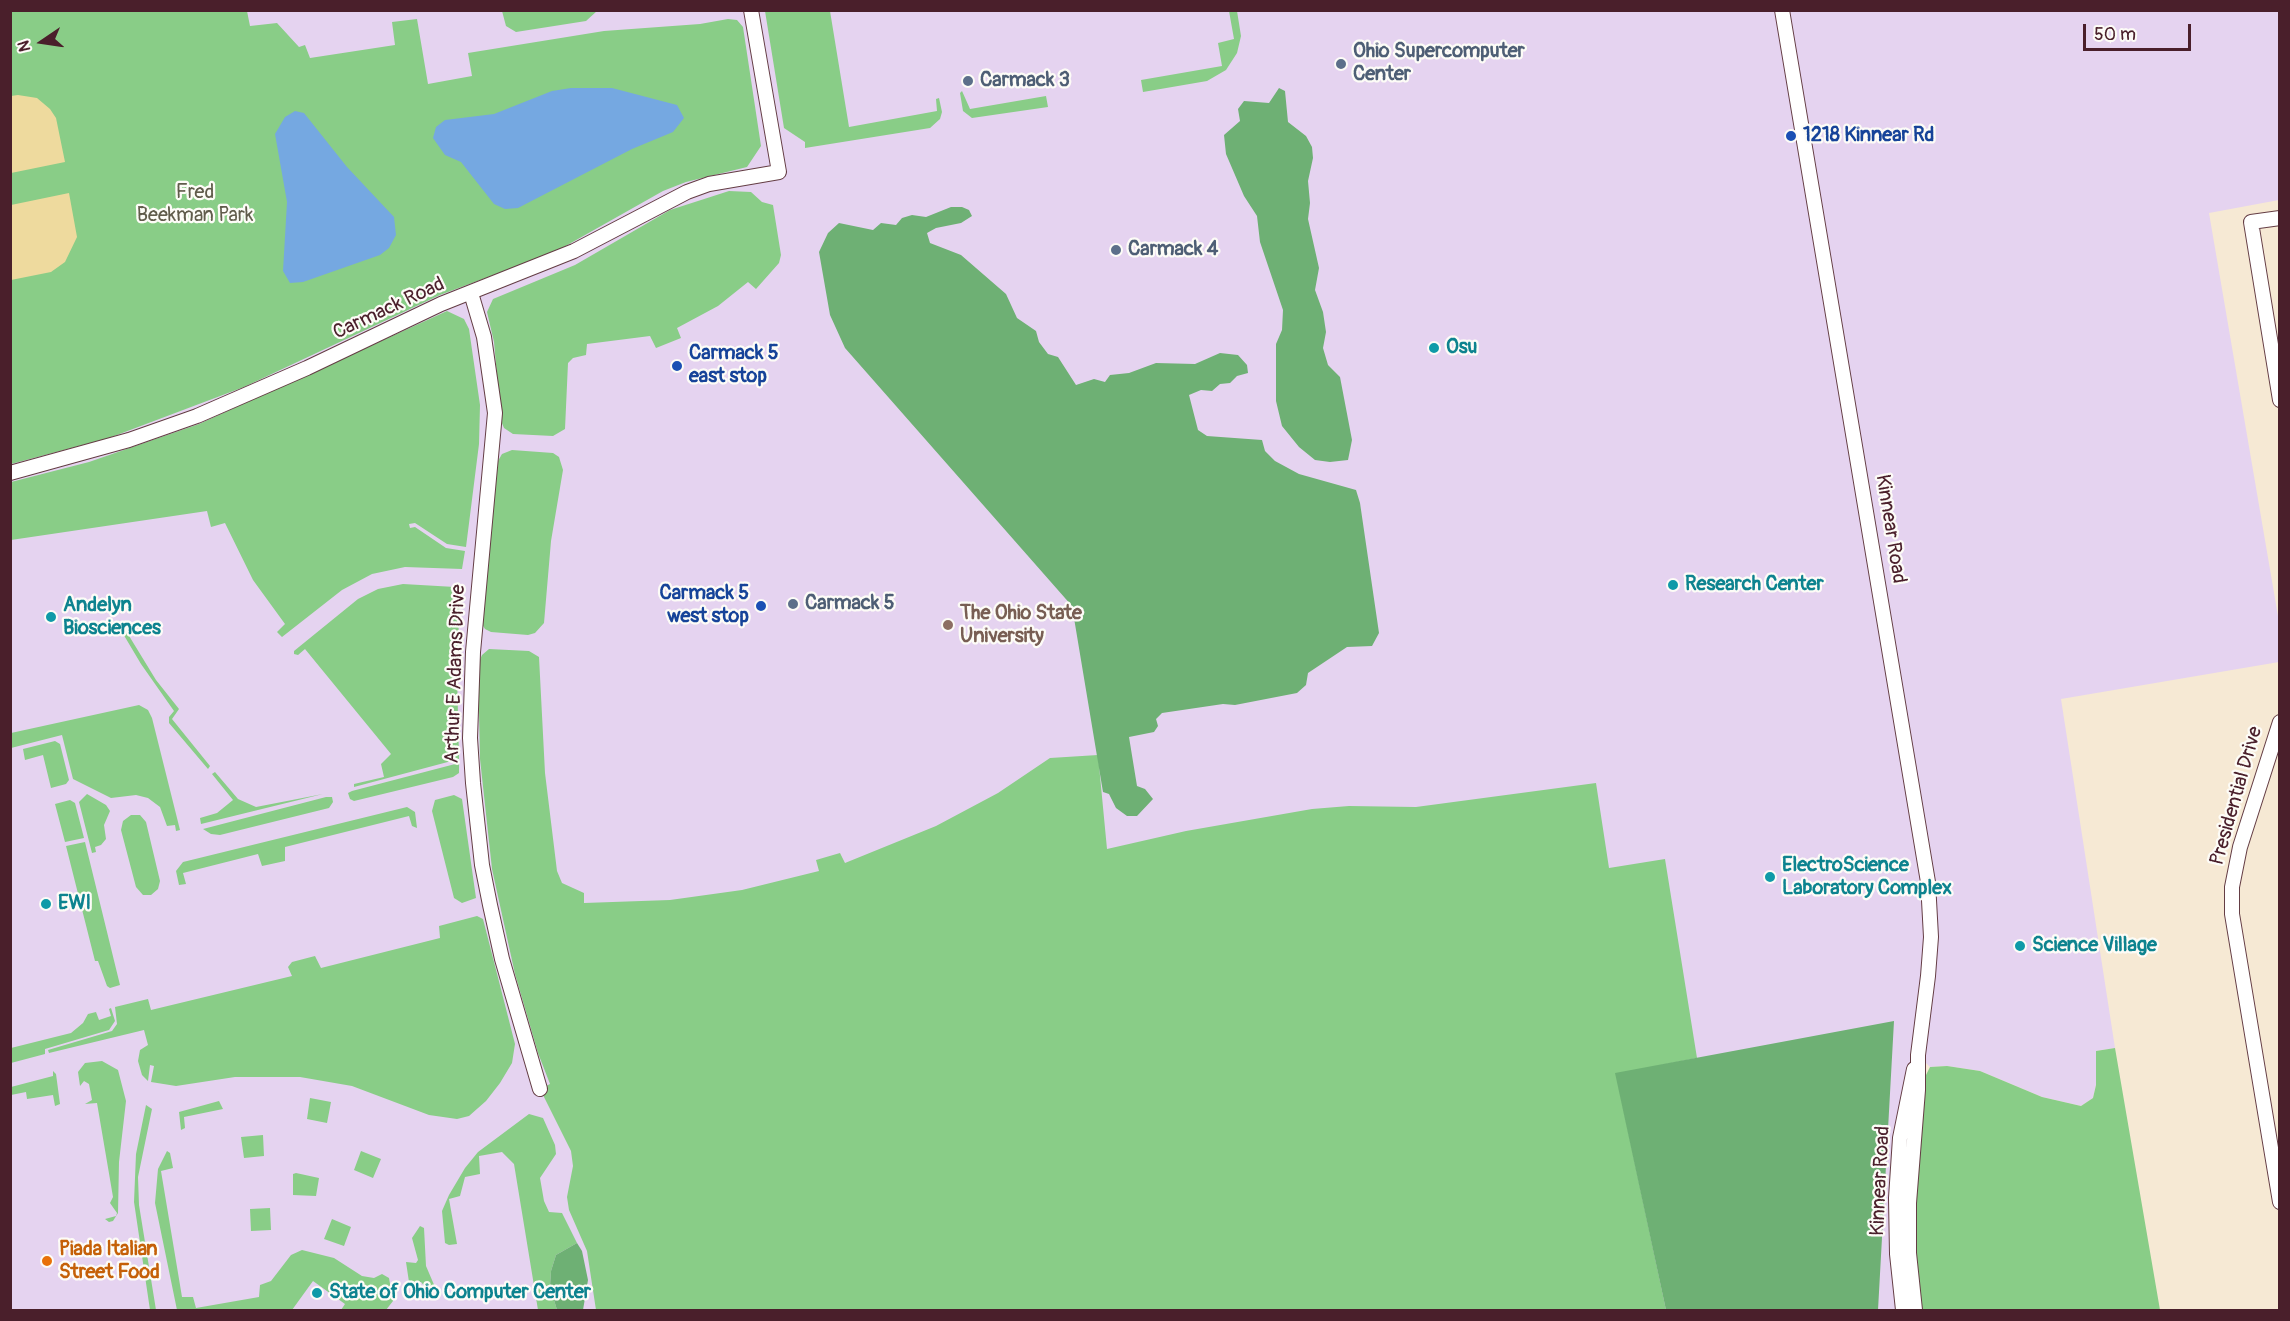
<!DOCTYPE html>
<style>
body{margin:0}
#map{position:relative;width:2290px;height:1321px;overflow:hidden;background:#f6e9d4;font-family:Pangolin,sans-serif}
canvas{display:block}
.frame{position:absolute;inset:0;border:12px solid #4a1f2b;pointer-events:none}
.north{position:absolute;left:12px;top:12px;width:60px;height:60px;-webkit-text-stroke:4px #fdfcf7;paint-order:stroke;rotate:257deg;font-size:16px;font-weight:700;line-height:24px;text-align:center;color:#4a1f2b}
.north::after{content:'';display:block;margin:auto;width:21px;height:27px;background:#4a1f2b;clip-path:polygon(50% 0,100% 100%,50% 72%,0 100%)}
.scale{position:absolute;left:2083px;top:24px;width:108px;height:27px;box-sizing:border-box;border:3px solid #4a1f2b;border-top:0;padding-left:8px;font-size:18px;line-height:21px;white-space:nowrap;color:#4a1f2b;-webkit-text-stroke:4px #fdfcf7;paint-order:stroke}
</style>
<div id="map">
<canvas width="2290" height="1321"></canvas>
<div class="frame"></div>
<div class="north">N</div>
<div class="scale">50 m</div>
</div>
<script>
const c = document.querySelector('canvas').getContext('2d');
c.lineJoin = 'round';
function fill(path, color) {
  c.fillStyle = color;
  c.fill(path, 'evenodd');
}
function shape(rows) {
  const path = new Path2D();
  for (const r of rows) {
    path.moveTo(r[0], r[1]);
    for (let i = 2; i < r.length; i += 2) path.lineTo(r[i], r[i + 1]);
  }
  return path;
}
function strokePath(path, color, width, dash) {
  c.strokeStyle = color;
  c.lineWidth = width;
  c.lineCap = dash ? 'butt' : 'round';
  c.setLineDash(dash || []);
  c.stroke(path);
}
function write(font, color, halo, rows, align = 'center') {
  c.font = font + ' Pangolin,sans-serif';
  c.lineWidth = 4.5;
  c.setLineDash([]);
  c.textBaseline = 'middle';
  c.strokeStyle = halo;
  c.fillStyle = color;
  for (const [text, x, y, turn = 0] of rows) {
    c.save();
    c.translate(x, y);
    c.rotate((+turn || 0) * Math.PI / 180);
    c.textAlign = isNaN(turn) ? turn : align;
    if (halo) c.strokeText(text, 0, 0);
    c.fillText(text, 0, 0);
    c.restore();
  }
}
fill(shape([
 [11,11,2279,11,2279,200,2209,213,2279,622,2279,662,2061,699,2115,1048,2096,1051,2096,1085,2093,1098,2081,1106,2042,1097,1980,1071,1947,1066,1930,1067,1919,1056,1900,1138,1903,1310,11,1310]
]), '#e5d3f0');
fill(shape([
 [10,11,247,11,250,26,277,23,299,47,305,45,310,58,395,45,392,22,417,19,428,84,472,76,468,53,604,31,700,24,728,19,737,20,743,27,761,146,747,167,686,182,663,191,555,252,440,295,244,387,109,438,11,464],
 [502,11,502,10,597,11,586,21,516,32,506,26],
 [765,11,830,11,849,127,937,111,936,99,939,98,942,112,940,119,930,128,805,148,805,142,784,128],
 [1229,11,1237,11,1241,36,1237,53,1226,70,1207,81,1143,92,1141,80,1222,66,1218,43,1234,39],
 [962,91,970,109,1046,96,1048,107,972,118,963,111,960,93],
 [729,191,751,192,762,202,773,205,781,255,779,263,756,289,748,282,718,306,677,328,681,338,656,348,650,336,587,344,586,355,573,358,568,363,565,429,553,436,513,434,504,428,501,421,494,342,487,312,493,299,575,265,670,210],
 [447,311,464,319,469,329,480,405,479,444,466,547,447,544,415,523,409,524,410,528,415,527,446,548,465,551,462,569,405,567,372,574,342,590,282,637,277,632,285,624,253,580,225,523,211,527,207,511,11,540,11,482,89,462,199,424],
 [512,450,553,453,559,457,563,470,551,541,544,623,535,633,528,635,491,632,485,629,480,621,498,461,502,454],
 [403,584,455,587,460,591,457,673,459,759,354,787,354,784,384,777,381,764,391,754,305,649,298,655,294,654,294,651,358,599,378,589],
 [123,626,156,680,179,709,172,719,210,766,208,769,169,723,169,717,174,711,141,664,119,627],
 [489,649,529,651,539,657,545,773,557,871,562,883,584,893,584,903,670,900,742,890,819,871,816,860,840,853,845,863,936,826,998,793,1050,758,1098,755,1107,849,1186,831,1312,809,1349,806,1416,807,1596,783,1609,868,1665,859,1697,1058,1616,1074,1666,1310,596,1310,587,1251,569,1210,567,1197,573,1166,571,1151,540,1089,550,1084,538,1053,515,974,492,869,480,759,478,664,482,655],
 [139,705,148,710,152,718,180,830,176,831,175,825,167,826,160,807,148,798,136,795,111,798,73,779,62,735,11,748,11,733],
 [55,741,60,744,69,780,66,784,51,788,43,755,25,760,23,749],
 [459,763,459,773,453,777,354,801,350,799,348,793,352,791],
 [215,772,238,799,256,807,323,794,201,824,200,818,217,813,233,800,212,774],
 [87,794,106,805,110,811,104,825,106,839,101,845,95,847,96,852,92,853,79,802],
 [454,795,462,799,476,898,462,903,454,898,432,811,435,800],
 [326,797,332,797,333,802,329,808,220,835,211,834,203,829],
 [70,800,75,803,84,838,65,842,55,804],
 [407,807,415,812,417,828,412,826,409,816,285,847,285,861,262,866,258,854,183,873,186,884,179,885,176,871,183,862],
 [131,815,140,815,146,822,160,881,158,889,151,895,143,895,136,887,121,830,123,821],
 [85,842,120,985,110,988,107,986,98,961,95,961,66,846],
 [477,916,483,919,515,1044,512,1063,500,1083,486,1101,469,1116,457,1119,429,1115,352,1086,300,1077,235,1077,176,1086,151,1082,154,1066,150,1065,148,1081,142,1075,138,1061,140,1050,148,1045,144,1030,49,1053,48,1050,112,1031,117,1024,115,1007,148,999,151,1010,292,976,288,967,292,962,315,956,321,968,440,938,439,926],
 [111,1008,115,1021,109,1030,45,1049,45,1054,11,1063,11,1048,71,1033,83,1023,88,1014,96,1012,99,1020,111,1016,109,1009],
 [2115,1048,2160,1310,1922,1310,1914,1235,1914,1186,1926,1075,1930,1067,1947,1066,1980,1071,2042,1097,2081,1106,2093,1098,2096,1085,2096,1051],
 [102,1061,118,1070,126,1101,119,1162,118,1213,113,1221,109,1222,105,1219,116,1216,117,1213,110,1203,113,1197,97,1103,85,1104,92,1100,89,1084,84,1081,80,1086,78,1072,85,1063],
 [53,1071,56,1074,60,1104,55,1106,53,1095,27,1099,26,1092,11,1095,11,1087,53,1076],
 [310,1098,331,1102,327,1123,307,1119],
 [219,1101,223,1109,184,1117,185,1128,181,1130,179,1112],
 [146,1105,152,1109,138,1177,139,1205,156,1310,150,1310,134,1202,136,1154],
 [529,1114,543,1118,555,1145,556,1154,540,1178,544,1201,549,1212,562,1213,577,1243,556,1255,551,1271,550,1286,557,1310,538,1310,514,1164,502,1152,479,1156,480,1174,465,1177,460,1196,449,1199,457,1244,449,1245,445,1243,442,1211,449,1195,465,1168,478,1152],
 [263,1135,264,1156,244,1158,241,1137],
 [167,1151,170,1153,173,1168,161,1171,182,1297,193,1297,196,1308,259,1297,260,1285,271,1281,291,1255,302,1250,334,1258,362,1276,374,1278,382,1274,389,1278,393,1301,386,1310,341,1310,345,1304,313,1281,292,1310,177,1310,155,1203,158,1169],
 [361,1151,381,1159,373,1178,354,1170],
 [296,1173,319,1178,316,1196,293,1195,293,1174],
 [270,1208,271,1230,251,1231,250,1209],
 [332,1219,351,1227,344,1246,324,1239],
 [420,1226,424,1228,426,1266,435,1287,430,1293,421,1282,409,1282,406,1262,416,1263,418,1260,412,1238]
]), '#89cd87');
fill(shape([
 [1279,88,1285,91,1288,122,1306,136,1312,147,1313,158,1308,181,1310,203,1308,219,1319,268,1315,290,1323,312,1326,332,1323,348,1328,365,1340,377,1352,440,1348,460,1330,462,1315,460,1299,447,1282,426,1276,401,1276,344,1282,330,1283,310,1260,242,1257,216,1244,196,1226,154,1224,135,1240,121,1238,109,1244,101,1269,103],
 [951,207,962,207,969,210,972,216,961,223,936,228,927,233,930,243,961,255,1006,294,1017,318,1036,331,1039,342,1048,354,1058,357,1076,385,1094,379,1105,382,1110,375,1129,373,1156,363,1195,364,1220,353,1238,355,1247,365,1248,373,1237,376,1230,383,1220,384,1212,391,1201,390,1189,395,1198,430,1207,436,1262,440,1265,451,1275,461,1299,474,1356,490,1360,503,1379,633,1372,646,1347,647,1308,673,1306,685,1297,693,1235,705,1223,704,1162,713,1156,719,1158,726,1154,732,1129,737,1137,786,1145,789,1153,799,1137,816,1127,816,1116,808,1109,794,1103,792,1072,606,845,348,830,315,819,252,828,233,839,223,873,230,881,223,896,225,902,218,912,215,926,217],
 [1894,1021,1878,1310,1666,1310,1615,1073],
 [577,1243,582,1251,588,1280,583,1310,557,1310,550,1286,551,1271,556,1255]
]), '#6eb074');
fill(shape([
 [18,95,37,98,50,109,56,118,65,162,11,173,11,96],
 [69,193,77,237,65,262,51,272,11,280,11,205]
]), '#eeda9e');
fill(shape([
 [571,88,612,88,677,105,684,118,673,132,632,149,518,208,505,209,494,204,461,162,445,155,433,138,436,127,445,120,494,114,552,91],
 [295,111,304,113,347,167,394,217,396,235,389,248,380,255,303,282,290,283,283,271,287,202,275,134,285,117]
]), '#75a8e1');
const minor = shape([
 [1782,10,1928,882,1931,937,1928,976,1918,1055,1918,1090,1909,1203,1909,1253,1915,1310],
 [2280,218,2251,222,2280,400],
 [471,293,484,337,495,413,473,652,470,738,473,783,482,865,490,905,502,959,540,1089],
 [10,473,129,440,197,416,307,368,441,304,574,251,687,192,709,184,779,172,751,10],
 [2280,722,2240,847,2232,887,2232,914,2280,1202],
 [1903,1310,1897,1254,1896,1198,1900,1138,1914,1069]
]);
strokePath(minor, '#643d44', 16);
strokePath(minor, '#fff', 14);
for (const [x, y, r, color] of [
 [1341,64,6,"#5c6f8a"],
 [968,81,6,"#5c6f8a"],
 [1791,136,6,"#1a4fb4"],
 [1116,250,6,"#5c6f8a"],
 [1434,348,6,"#0f9aa8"],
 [677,366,6,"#1a4fb4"],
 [1673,585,6,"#0f9aa8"],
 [793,604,6,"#5c6f8a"],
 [761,606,6,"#1a4fb4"],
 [51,617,6,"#0f9aa8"],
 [948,625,6,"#8d6e63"],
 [1770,877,6,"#0f9aa8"],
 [46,904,6,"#0f9aa8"],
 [2020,946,6,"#0f9aa8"],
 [47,1261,6,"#e8710a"],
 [317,1293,6,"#0f9aa8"]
]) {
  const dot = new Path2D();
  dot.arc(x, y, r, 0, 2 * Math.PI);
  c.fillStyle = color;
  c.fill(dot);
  strokePath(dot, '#fdfcf7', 2);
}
write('bold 20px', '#4e5e75', '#fdfcf7', [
 ["Ohio Supercomputer",1353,52],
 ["Center",1353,75],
 ["Carmack 3",980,81],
 ["Carmack 4",1128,250],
 ["Carmack 5",805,604]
], 'left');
write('bold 20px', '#164399', '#fdfcf7', [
 ["1218 Kinnear Rd",1803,136],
 ["Carmack 5",689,354],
 ["east stop",689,377],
 ["Carmack 5",749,594,"right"],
 ["west stop",749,617,"right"]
], 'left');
write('20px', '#605c4b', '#fdfcf7', [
 ["Fred",195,193],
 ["Beekman Park",195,216]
]);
write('20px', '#4a1f2b', '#fdfcf7', [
 ["Carmack Road",389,309,-25],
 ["Kinnear Road",1890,529,81],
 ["Arthur E Adams Drive",456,674,-88],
 ["Presidential Drive",2237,796,-74],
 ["Kinnear Road",1881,1181,-87]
]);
write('bold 20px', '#0d838f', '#fdfcf7', [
 ["Osu",1446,348],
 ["Research Center",1685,585],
 ["Andelyn",63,606],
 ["Biosciences",63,629],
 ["ElectroScience",1782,866],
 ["Laboratory Complex",1782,889],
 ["EWI",58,904],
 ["Science Village",2032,946],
 ["State of Ohio Computer Center",329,1293]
], 'left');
write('bold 20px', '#785e54', '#fdfcf7', [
 ["The Ohio State",960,614],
 ["University",960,637]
], 'left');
write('bold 20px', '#c56008', '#fdfcf7', [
 ["Piada Italian",59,1250],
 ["Street Food",59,1273]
], 'left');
</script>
